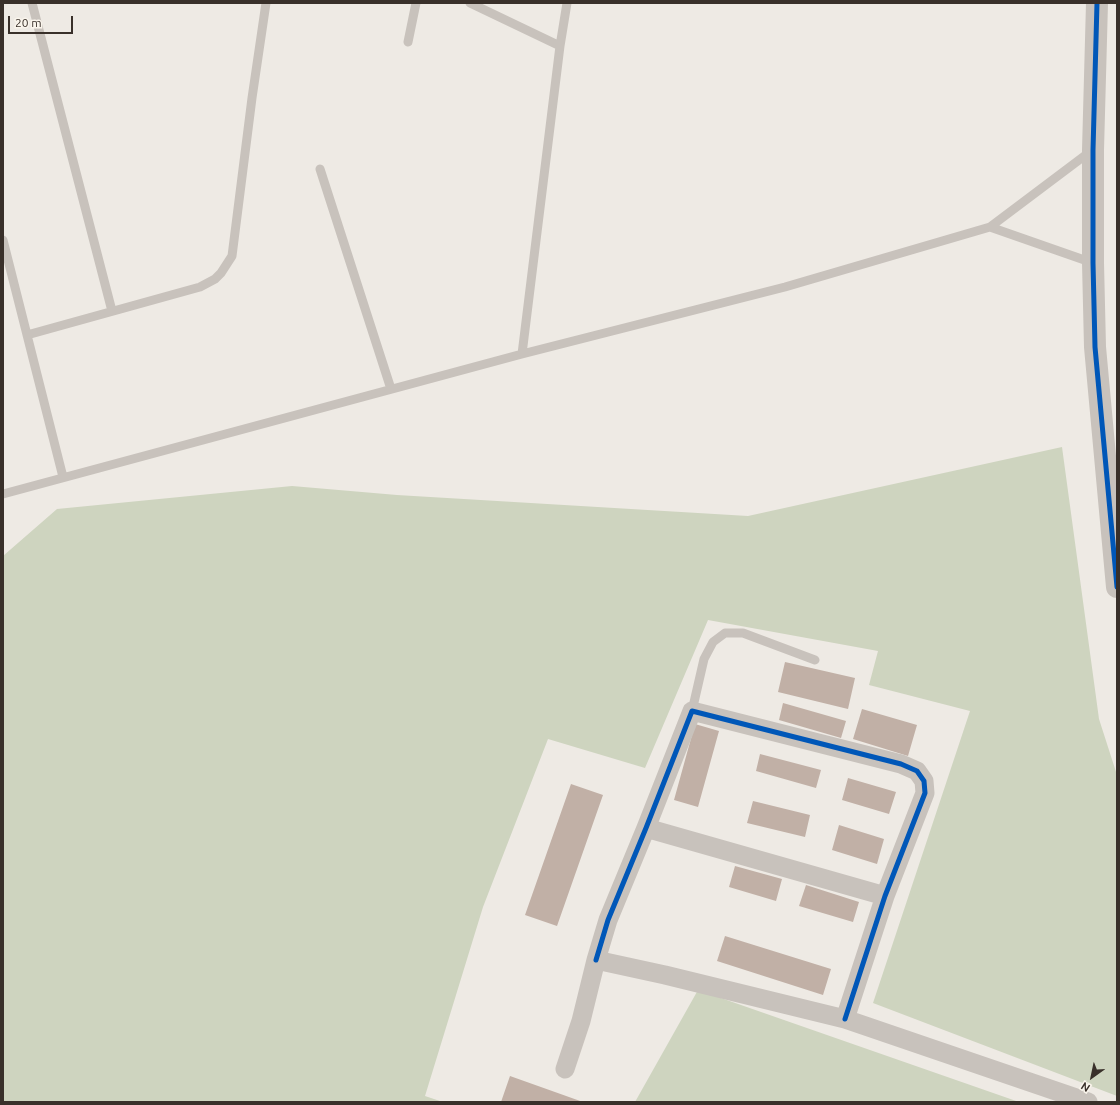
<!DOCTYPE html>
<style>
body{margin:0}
#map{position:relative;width:1120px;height:1105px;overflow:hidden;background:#eeeae4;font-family:Ubuntu,sans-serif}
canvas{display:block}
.frame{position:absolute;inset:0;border:4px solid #39302a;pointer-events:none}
.north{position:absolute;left:1072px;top:1057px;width:40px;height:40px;-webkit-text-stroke:3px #faf5ec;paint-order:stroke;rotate:213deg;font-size:11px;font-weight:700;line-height:16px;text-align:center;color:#39302a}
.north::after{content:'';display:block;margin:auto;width:14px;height:18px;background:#39302a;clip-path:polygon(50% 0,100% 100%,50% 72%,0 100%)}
.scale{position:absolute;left:8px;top:16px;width:65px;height:18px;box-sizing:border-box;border:2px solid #39302a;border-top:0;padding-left:5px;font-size:12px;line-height:14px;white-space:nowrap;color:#39302a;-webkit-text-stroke:3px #faf5ec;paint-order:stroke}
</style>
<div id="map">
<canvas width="1120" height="1105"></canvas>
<div class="frame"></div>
<div class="north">N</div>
<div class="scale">20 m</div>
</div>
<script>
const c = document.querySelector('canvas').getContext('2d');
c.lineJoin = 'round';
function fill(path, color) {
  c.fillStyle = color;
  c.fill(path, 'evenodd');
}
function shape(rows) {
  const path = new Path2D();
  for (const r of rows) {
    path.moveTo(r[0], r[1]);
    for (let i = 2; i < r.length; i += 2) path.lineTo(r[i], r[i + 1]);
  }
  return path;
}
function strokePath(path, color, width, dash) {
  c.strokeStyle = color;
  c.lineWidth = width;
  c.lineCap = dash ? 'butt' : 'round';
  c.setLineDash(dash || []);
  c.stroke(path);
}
fill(shape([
 [1062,447,1099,719,1117,775,1117,1096,873,1003,970,711,869,685,878,651,708,620,645,768,548,739,483,907,425,1096,443,1102,3,1102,3,556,57,509,292,486,397,495,748,516],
 [698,990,1019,1102,635,1102]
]), '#ced4bf');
fill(shape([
 [785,662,855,678,848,709,778,692],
 [783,703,846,721,841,738,779,720],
 [862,709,917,725,908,756,853,739],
 [695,724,719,731,698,807,674,800],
 [760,754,821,770,816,788,756,771],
 [848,778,896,792,889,814,842,800],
 [571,784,603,795,557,926,525,915],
 [753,801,810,815,805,837,747,823],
 [839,825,884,839,877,864,832,850],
 [735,866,782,879,776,901,729,887],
 [806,885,859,902,853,922,799,906],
 [725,936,831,969,823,995,717,961],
 [510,1076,583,1102,501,1102]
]), '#c1b0a6');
strokePath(shape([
 [32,3,112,311],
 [470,3,560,46],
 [408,42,416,3],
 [1091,151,990,227,1093,263],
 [320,169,391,389],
 [3,240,63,477],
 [27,335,200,287,215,279,221,273,232,256,252,98,266,3],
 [522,354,560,46,567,3],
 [3,494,522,354,785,287,990,227],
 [692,711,704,659,713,642,725,633,743,633,815,660]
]), '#c8c2bc', 9);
strokePath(shape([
 [646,828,885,896],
 [596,960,608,920,646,828,692,711,901,764,917,771,924,781,925,793,885,896,845,1019],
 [565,1069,581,1021,596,960,665,975,845,1019,1088,1102]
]), '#c8c2bc', 19);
strokePath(shape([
 [1097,3,1093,150,1093,263,1095,347,1117,587]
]), '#c8c2bc', 22);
strokePath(shape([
 [1097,3,1093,150,1093,263,1095,347,1117,587],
 [596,960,608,920,646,828,692,711,901,764,917,771,924,781,925,793,885,896,845,1019]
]), '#0057b8', 5);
</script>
